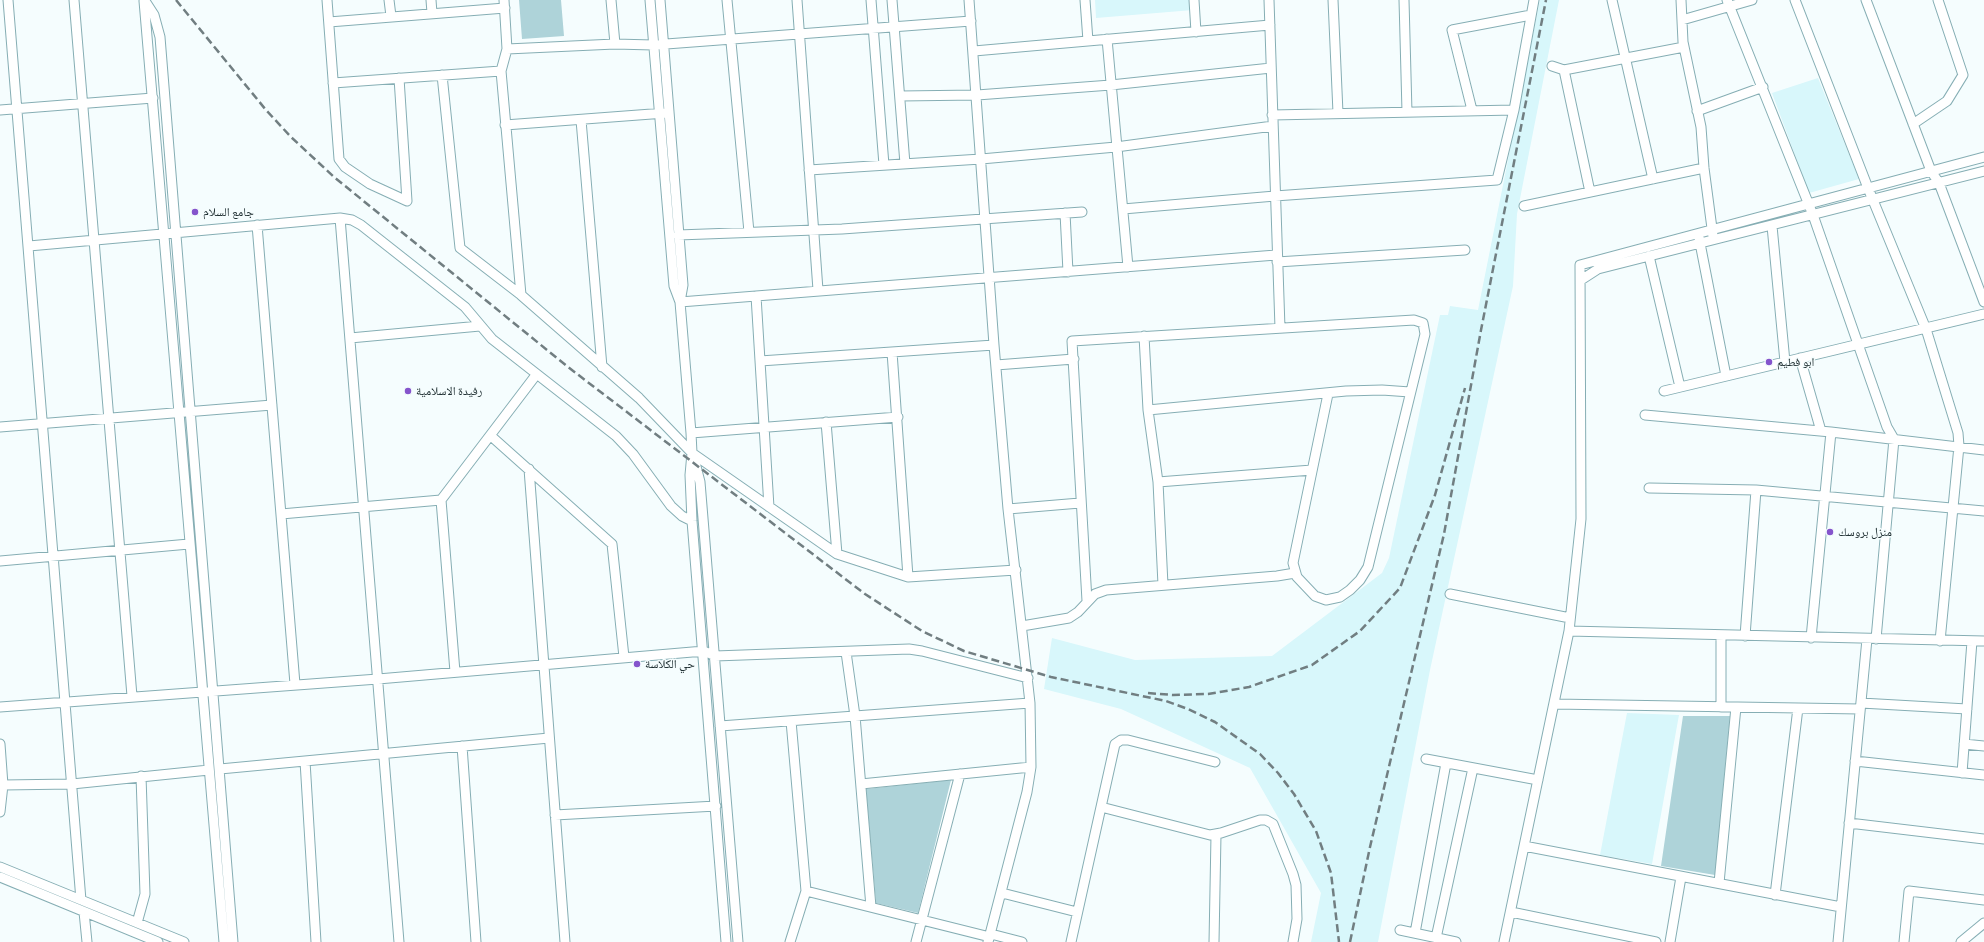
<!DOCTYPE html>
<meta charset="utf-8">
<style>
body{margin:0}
canvas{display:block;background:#f5fdfe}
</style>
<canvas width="1984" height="942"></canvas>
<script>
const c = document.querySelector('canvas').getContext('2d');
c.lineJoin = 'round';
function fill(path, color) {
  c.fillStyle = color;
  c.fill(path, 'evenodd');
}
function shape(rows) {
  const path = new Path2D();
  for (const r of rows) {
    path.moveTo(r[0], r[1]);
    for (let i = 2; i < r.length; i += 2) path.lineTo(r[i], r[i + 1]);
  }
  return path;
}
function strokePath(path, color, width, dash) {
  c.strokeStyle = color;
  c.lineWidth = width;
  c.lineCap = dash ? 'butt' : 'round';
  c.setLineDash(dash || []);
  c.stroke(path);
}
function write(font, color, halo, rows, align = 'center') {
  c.font = font + ' Barlow,"Noto Naskh Arabic",sans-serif';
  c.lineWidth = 3;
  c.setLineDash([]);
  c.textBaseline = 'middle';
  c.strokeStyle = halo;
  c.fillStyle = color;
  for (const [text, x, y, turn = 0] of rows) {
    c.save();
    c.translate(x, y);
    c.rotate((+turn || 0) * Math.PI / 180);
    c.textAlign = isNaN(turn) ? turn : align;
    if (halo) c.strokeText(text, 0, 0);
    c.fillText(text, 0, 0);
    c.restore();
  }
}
fill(shape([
 [1095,0,1192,0,1193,10,1096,18],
 [1540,0,1559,0,1517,214,1513,286,1430,670,1378,942,1311,942,1321,893,1250,768,1121,709,1044,689,1052,638,1135,660,1272,656,1382,573,1389,558,1440,315,1448,315,1450,306,1478,310],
 [1818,78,1859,179,1809,193,1772,93],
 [1627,713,1679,715,1652,864,1600,855]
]), '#d8f7fb');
fill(shape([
 [519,0,561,0,564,36,522,39],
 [1683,716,1730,716,1715,875,1661,866],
 [951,780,918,913,876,903,866,789]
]), '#aed3d9');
const minor = shape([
 [8,0,81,900],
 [74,0,132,696],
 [327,0,339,159,345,167,370,184,407,201,399,78],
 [389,0,391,16],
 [431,0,432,13],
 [504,0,507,49,501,71,521,295],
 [611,0,615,44],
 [650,0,674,286,680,302,691,433,692,453,690,475,692,521,726,942],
 [660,0,683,285,680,302],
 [727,0,749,232],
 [797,0,818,290],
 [871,0,884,165],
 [892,0,905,164],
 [969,0,994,345,1008,509,1030,703,1031,767,1027,792,988,942],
 [1085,0,1088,41],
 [1194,0,1196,32],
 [1269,0,1280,328],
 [1333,0,1338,113],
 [1404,0,1407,112],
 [1612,0,1653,179],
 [1681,0,1683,42,1701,127,1704,168,1713,236],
 [1727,0,1813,215,1887,427,1894,439,1876,639],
 [1795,0,1868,188,1926,329,1958,433,1959,446,1940,641],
 [1866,0,1931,171,1939,183,1984,302],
 [144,1,224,942],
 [145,1,154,15,160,37,233,942],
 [1682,20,1752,0],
 [329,22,505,8],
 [1107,39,1128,267],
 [507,49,615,44,653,45,971,21],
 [974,51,1270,25],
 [1552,66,1564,70,1684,47],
 [1564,70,1590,192],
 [442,75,460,248,521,295,639,398,692,453,837,554,908,577,1016,570],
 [333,83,501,71],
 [900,96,977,95,1111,85,1271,68],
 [0,110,153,98],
 [1472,110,1452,30,1531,15],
 [1697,111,1763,87],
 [1272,115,1514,110],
 [581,120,602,367],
 [1913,124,1947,101,1963,75,1938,0],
 [505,125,665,113],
 [809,170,981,159,1116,147,1273,126],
 [1524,206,1704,168],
 [1123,209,1275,196,1497,180,1514,110,1534,0],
 [1065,213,1068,272],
 [340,218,399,942],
 [257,225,295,684],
 [1772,226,1785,362],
 [678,235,842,229,1082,212],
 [1699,238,1726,376],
 [29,246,340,218,352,220,361,225,465,307,492,339,616,436,633,454,671,506,682,516,692,521],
 [1649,256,1680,387],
 [1277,262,1465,250],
 [1581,280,1598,269,1984,171],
 [756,296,769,507],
 [680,302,1276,255],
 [1144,336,1148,410,1158,482,1163,585],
 [350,338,480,326],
 [892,352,908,577],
 [1800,358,1821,431],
 [760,361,994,345],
 [996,365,1074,359],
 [1664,391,1984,314],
 [1148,410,1346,391,1382,390,1410,392],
 [1645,415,1831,432,1984,450],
 [826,422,837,554],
 [0,427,272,405],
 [691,433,898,417],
 [491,436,612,544,624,657],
 [693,455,700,482,738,942],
 [529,469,565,942],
 [1158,482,1312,470],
 [1649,488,1756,490,1984,511],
 [1008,509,1080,503],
 [281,514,441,500],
 [0,561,189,544],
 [1450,594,1570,618],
 [1087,601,1072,341,1414,320,1423,323,1425,334,1368,567,1360,580,1350,590,1340,597,1326,600,1315,596,1297,577,1293,563,1328,394],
 [1022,626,1069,618,1078,612,1095,594,1106,590,1277,576,1295,573],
 [1569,631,1984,641],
 [1745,636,1756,490],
 [1811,638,1831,432],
 [846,652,855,716,871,907],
 [455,672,441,500,536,375],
 [1861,703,1967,709],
 [1554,704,1860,709],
 [0,707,378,679,704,651,715,656,909,649,922,651,1028,678],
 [1721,707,1721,636],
 [720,726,1030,703],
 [0,744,3,785,0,812],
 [1964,744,1984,746],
 [462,746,476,942],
 [1426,759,1538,780],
 [305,761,316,942],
 [1855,761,1984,775],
 [220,769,549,738],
 [1962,773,1972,641],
 [861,784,1031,767],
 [3,785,72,784,209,770],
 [1101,807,1210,835,1221,833,1260,820,1266,820,1273,824,1293,874,1296,885,1297,919,1293,942],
 [555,815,716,806],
 [1849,823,1984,839],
 [1524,846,1841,907],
 [0,867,184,942],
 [0,877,158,942],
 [1719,883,1736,707],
 [806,891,990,937],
 [1002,893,1077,912],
 [1775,895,1798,708],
 [84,912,87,942],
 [1511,912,1656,942],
 [137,923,145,894,141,776],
 [1400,930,1456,942],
 [1415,933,1446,763],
 [991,934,1022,942],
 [1436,938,1473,768],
 [790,942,806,891,791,721],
 [916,942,960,774],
 [1071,942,1115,744,1121,740,1128,740,1215,762],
 [1214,942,1216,835],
 [1504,942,1569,631,1581,519,1580,265,1984,157],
 [1670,942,1681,877],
 [1838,942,1867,639],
 [1904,942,1909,891,1984,900],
 [1961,942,1984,923]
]);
strokePath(minor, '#86aeb4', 11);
strokePath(minor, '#fff', 9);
strokePath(shape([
 [176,0,266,110,291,137,334,177,568,367,865,594,922,631,964,651,1051,677,1166,701,1188,709,1215,722,1260,754,1278,773,1294,794,1316,831,1331,873,1339,942],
 [1148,693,1173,695,1208,694,1249,687,1312,665,1360,631,1400,588,1435,495,1465,388],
 [1350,942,1370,847,1444,534,1481,330,1546,0]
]), '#717e81', 2.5, [8, 4]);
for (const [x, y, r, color] of [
 [195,212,4,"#8554cc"],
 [1769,362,4,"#8554cc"],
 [408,391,4,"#8554cc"],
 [1830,532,4,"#8554cc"],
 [637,664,4,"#8554cc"]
]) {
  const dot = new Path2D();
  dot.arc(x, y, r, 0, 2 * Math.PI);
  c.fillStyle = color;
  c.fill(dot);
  strokePath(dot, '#f5fdfe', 1.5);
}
write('12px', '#203033', '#f5fdfe', [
 ["جامع السلام",203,212],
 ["ابو فطيم",1777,362],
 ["رفيدة الاسلامية",416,391],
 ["منزل بروسك",1838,532],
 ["حي الكلاسة",645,664]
], 'left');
</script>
